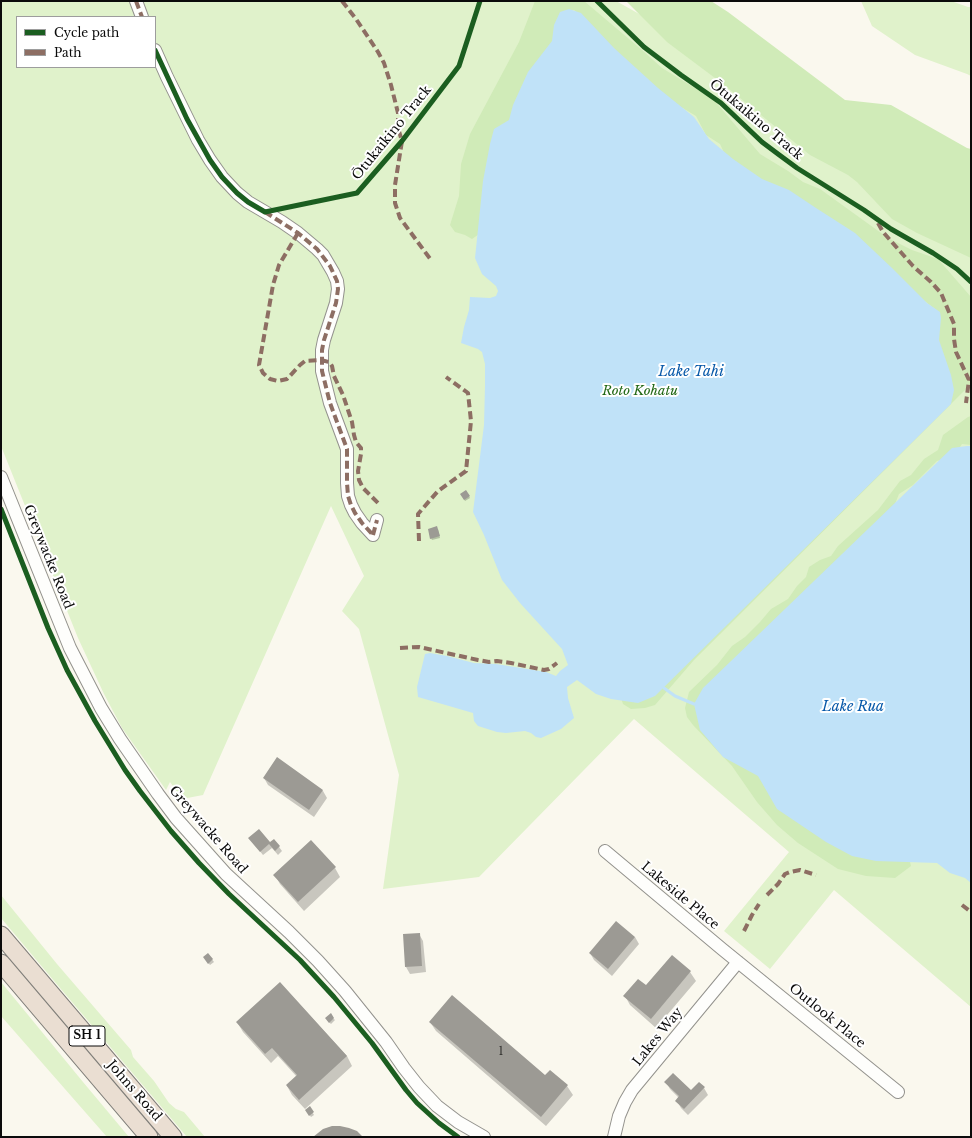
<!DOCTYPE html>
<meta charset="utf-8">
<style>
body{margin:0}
#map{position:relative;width:972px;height:1138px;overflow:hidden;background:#faf8ee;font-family:"Libre Baskerville",serif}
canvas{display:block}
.frame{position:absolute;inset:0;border:2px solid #0b0b0b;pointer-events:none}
.legend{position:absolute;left:16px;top:16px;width:140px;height:52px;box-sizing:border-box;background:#fff;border:1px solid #9d9d9d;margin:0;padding:5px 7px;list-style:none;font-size:12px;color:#0b0b0b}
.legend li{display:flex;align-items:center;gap:8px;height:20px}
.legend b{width:20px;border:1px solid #9d9d9d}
</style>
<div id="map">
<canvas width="972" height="1138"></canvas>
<div class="frame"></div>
<ul class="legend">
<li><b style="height:5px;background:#1b5e20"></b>Cycle path</li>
<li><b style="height:5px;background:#8d6e63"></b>Path</li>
</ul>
</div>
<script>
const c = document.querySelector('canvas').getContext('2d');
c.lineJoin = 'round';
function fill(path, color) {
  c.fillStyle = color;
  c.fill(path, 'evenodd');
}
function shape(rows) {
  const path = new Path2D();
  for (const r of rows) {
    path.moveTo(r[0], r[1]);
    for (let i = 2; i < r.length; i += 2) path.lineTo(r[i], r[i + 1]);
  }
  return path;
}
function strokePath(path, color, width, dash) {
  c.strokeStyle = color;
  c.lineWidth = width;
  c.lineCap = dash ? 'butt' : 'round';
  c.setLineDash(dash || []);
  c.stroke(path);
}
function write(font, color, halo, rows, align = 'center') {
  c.font = font + ' "Libre Baskerville",serif';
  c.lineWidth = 4;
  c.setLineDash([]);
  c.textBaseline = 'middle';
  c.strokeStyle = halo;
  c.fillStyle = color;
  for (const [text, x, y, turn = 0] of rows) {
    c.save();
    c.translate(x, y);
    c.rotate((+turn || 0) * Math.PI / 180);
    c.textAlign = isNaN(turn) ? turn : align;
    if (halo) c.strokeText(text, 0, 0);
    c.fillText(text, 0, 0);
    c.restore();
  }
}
fill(shape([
 [1,1,616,1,971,199,971,1007,834,890,770,969,724,931,789,852,634,719,479,877,383,889,399,775,359,629,342,611,364,576,331,506,203,795,182,799,170,782,166,790,122,728,104,694,78,638,1,446],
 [17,17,155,17,155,67,17,67],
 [861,1,951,1,968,7,971,7,971,76,967,74,915,55,872,26],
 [1,895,57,964,131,1050,133,1057,154,1081,169,1103,176,1109,184,1112,205,1137,187,1137,60,988,1,918],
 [1,982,83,1082,129,1137,107,1137,1,1016]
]), '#e0f2cb');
fill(shape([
 [535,1,584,1,642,50,662,68,713,99,760,154,788,171,803,182,820,189,888,238,912,250,938,259,971,297,971,384,694,660,655,705,645,708,631,709,623,704,620,695,937,336,935,309,905,286,729,163,720,144,706,135,696,116,651,89,585,19,574,10,565,11,556,41,482,232,472,239,465,235,455,232,450,225,459,196,461,164,470,134,519,42],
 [626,1,711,1,728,12,845,100,891,105,967,148,971,149,971,258,917,233,892,219,857,182,848,175,810,155,723,84,667,42],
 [971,416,971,445,962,444,954,456,937,461,913,485,899,494,895,504,907,849,911,866,895,878,866,876,838,869,798,843,777,825,757,802,732,766,693,725,687,717,685,708,689,692,717,665,732,646,745,637,760,622,771,609,788,599,797,586,806,577,809,567,820,560,831,556,838,546,878,510,900,481,911,475,924,459,938,450,943,435,968,417]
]), '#d0ebb8');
fill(shape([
 [569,9,581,13,614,48,658,88,694,117,709,139,733,159,762,179,789,190,816,208,855,233,892,268,927,303,940,312,941,318,939,340,951,375,954,390,951,404,655,696,638,703,611,699,596,694,577,680,567,687,568,698,574,718,561,729,541,738,536,737,531,733,525,731,506,733,497,732,478,726,474,721,473,713,418,697,417,687,425,654,430,653,447,656,474,663,496,664,546,672,556,676,560,671,568,665,562,649,520,603,502,580,484,535,473,512,484,425,485,386,485,364,482,352,478,349,461,343,464,327,469,310,470,297,490,298,496,296,498,291,496,286,482,274,475,258,483,181,490,144,494,129,509,120,513,105,528,72,552,41,554,25,560,12],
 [967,446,971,446,971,883,965,878,950,873,937,863,876,861,852,856,826,842,777,809,758,776,723,757,700,730,694,704,703,688,952,448]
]), '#c0e2f8');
fill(shape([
 [466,491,470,498,465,501,461,494],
 [438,529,440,538,432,540,431,538],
 [277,759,323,791,327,798,314,817,268,785,264,778],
 [249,838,270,843,274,840,282,851,278,855,272,848,263,855],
 [335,868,340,877,304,911,280,884,275,875],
 [419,934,423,941,426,972,410,974,406,967],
 [635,937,639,944,612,976,594,960,590,953],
 [208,954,214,962,210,965,205,959],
 [690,972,696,981,656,1028,630,1005,625,996,646,987],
 [280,983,347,1056,352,1066,305,1109,292,1095,287,1086,297,1077,278,1056,271,1063,243,1032,237,1022],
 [330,1015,335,1020,331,1024,327,1020],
 [430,1022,545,1077,567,1086,573,1095,546,1126,436,1031],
 [666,1082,691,1091,704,1088,708,1095,688,1115,681,1108,677,1101,679,1098,670,1089],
 [310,1108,314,1115,311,1117,306,1110]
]), '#0003');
strokePath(shape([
 [664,688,675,696,694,704]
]), '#c0e2f8', 3);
fill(shape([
 [466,490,470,496,464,500,460,494],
 [437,526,440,536,430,539,428,529],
 [277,757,323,790,309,810,263,778],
 [259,829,270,842,274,839,280,846,275,851,269,844,260,852,248,838],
 [311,840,336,867,298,902,273,875],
 [616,921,635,937,608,969,589,953],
 [420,933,422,966,405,967,403,934],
 [208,953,213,959,208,964,203,957],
 [672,955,691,971,651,1019,623,996,638,979,646,985],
 [280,982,347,1056,299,1100,286,1085,297,1075,272,1048,265,1054,236,1022],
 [452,995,545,1075,550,1070,568,1085,541,1117,429,1022],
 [331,1013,334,1018,329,1023,325,1018],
 [673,1073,691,1090,699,1082,705,1087,684,1109,675,1101,679,1096,664,1082],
 [310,1106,314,1112,309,1116,305,1110],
 [332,1126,340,1126,349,1128,357,1131,363,1137,313,1137,323,1129]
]), '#9c9a94');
const minor = shape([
 [136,1,142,17],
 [155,50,167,77,198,140,210,160,222,177,237,193,248,202,282,222,298,233,317,249,323,255,333,272,337,281,338,289,336,303,324,340,322,350,322,371,330,403,347,449,347,483,348,496,351,505,355,513,362,523,373,535],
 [1,477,70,648,101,708,120,739,158,794,176,818,226,874,289,932,318,961,345,991,386,1042,404,1068,419,1087,437,1106,458,1122,484,1137],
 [373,535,377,520],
 [605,851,722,949,898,1092],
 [614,1137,619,1116,625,1102,632,1090,738,962]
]);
const highway = shape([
 [1,935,173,1137],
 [1,963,149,1137]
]);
strokePath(minor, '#93928d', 14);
strokePath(highway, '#807f7a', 19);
strokePath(minor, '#fefefc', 12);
strokePath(highway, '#eaded2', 17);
strokePath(shape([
 [136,1,142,17],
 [342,1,356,19,378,52,384,63,391,85,398,113,398,128,402,141,395,185,395,203,400,218,431,260],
 [265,212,298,233,317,249,330,266,337,281,338,289,336,303,324,340,322,350,322,371,330,403,347,449,347,483,348,496,351,505,355,513,362,523,373,535],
 [878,223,883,232,913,266,931,282,941,293,954,324,954,339,956,352,969,380,966,403],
 [298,233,279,265,273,285,259,365,263,373,270,379,278,381,287,379,300,365,305,361,321,360,329,362,332,366,334,376,343,395,352,422,354,435,356,442,361,448,361,454,358,471,359,480,363,488,378,503],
 [373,535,377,520],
 [419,541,418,514,438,491,466,471,471,421,468,393,446,377],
 [400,648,419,647,478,660,489,662,497,661,511,663,544,670,549,669,557,663],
 [767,895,778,884,785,874,790,872,800,870,816,875],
 [962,905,971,912],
 [744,931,752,915,759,904]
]), '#8d6e63', 4, [8, 4]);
strokePath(shape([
 [597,1,644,47,681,75,721,103,762,142,778,154,797,168,864,210,891,229,933,253,957,269,971,282],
 [155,50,187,119,210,160,222,177,237,193,248,202,265,212,357,193,402,141,459,66,480,1],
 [1,509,48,628,67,670,95,721,125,770,140,791,171,831,199,863,229,894,300,960,334,997,372,1043,406,1090,417,1103,439,1123,458,1137]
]), '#1b5e20', 5);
write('11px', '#2f2f2d', null, [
 ["1",501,1052]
]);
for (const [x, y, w] of [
 [87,1036,36]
]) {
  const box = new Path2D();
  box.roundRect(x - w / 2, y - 10, w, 20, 3);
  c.fillStyle = '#fff';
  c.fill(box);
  strokePath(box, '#0b0b0b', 1);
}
write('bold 12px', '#0b0b0b', null, [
 ["SH 1",87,1036]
]);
write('13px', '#0b0b0b', '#fff', [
 ["Ōtukaikino Track",756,120,40],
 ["Ōtukaikino Track",392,133,-51],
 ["Greywacke Road",48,557,68],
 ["Greywacke Road",208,830,49],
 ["Lakeside Place",680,896,40],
 ["Outlook Place",827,1016,39],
 ["Lakes Way",658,1037,-51],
 ["Johns Road",134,1091,49]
]);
write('italic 13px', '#226815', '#fff', [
 ["Roto Kohatu",640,391]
]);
write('italic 14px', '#0859a9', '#fff', [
 ["Lake Tahi",691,372],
 ["Lake Rua",853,707]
]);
</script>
